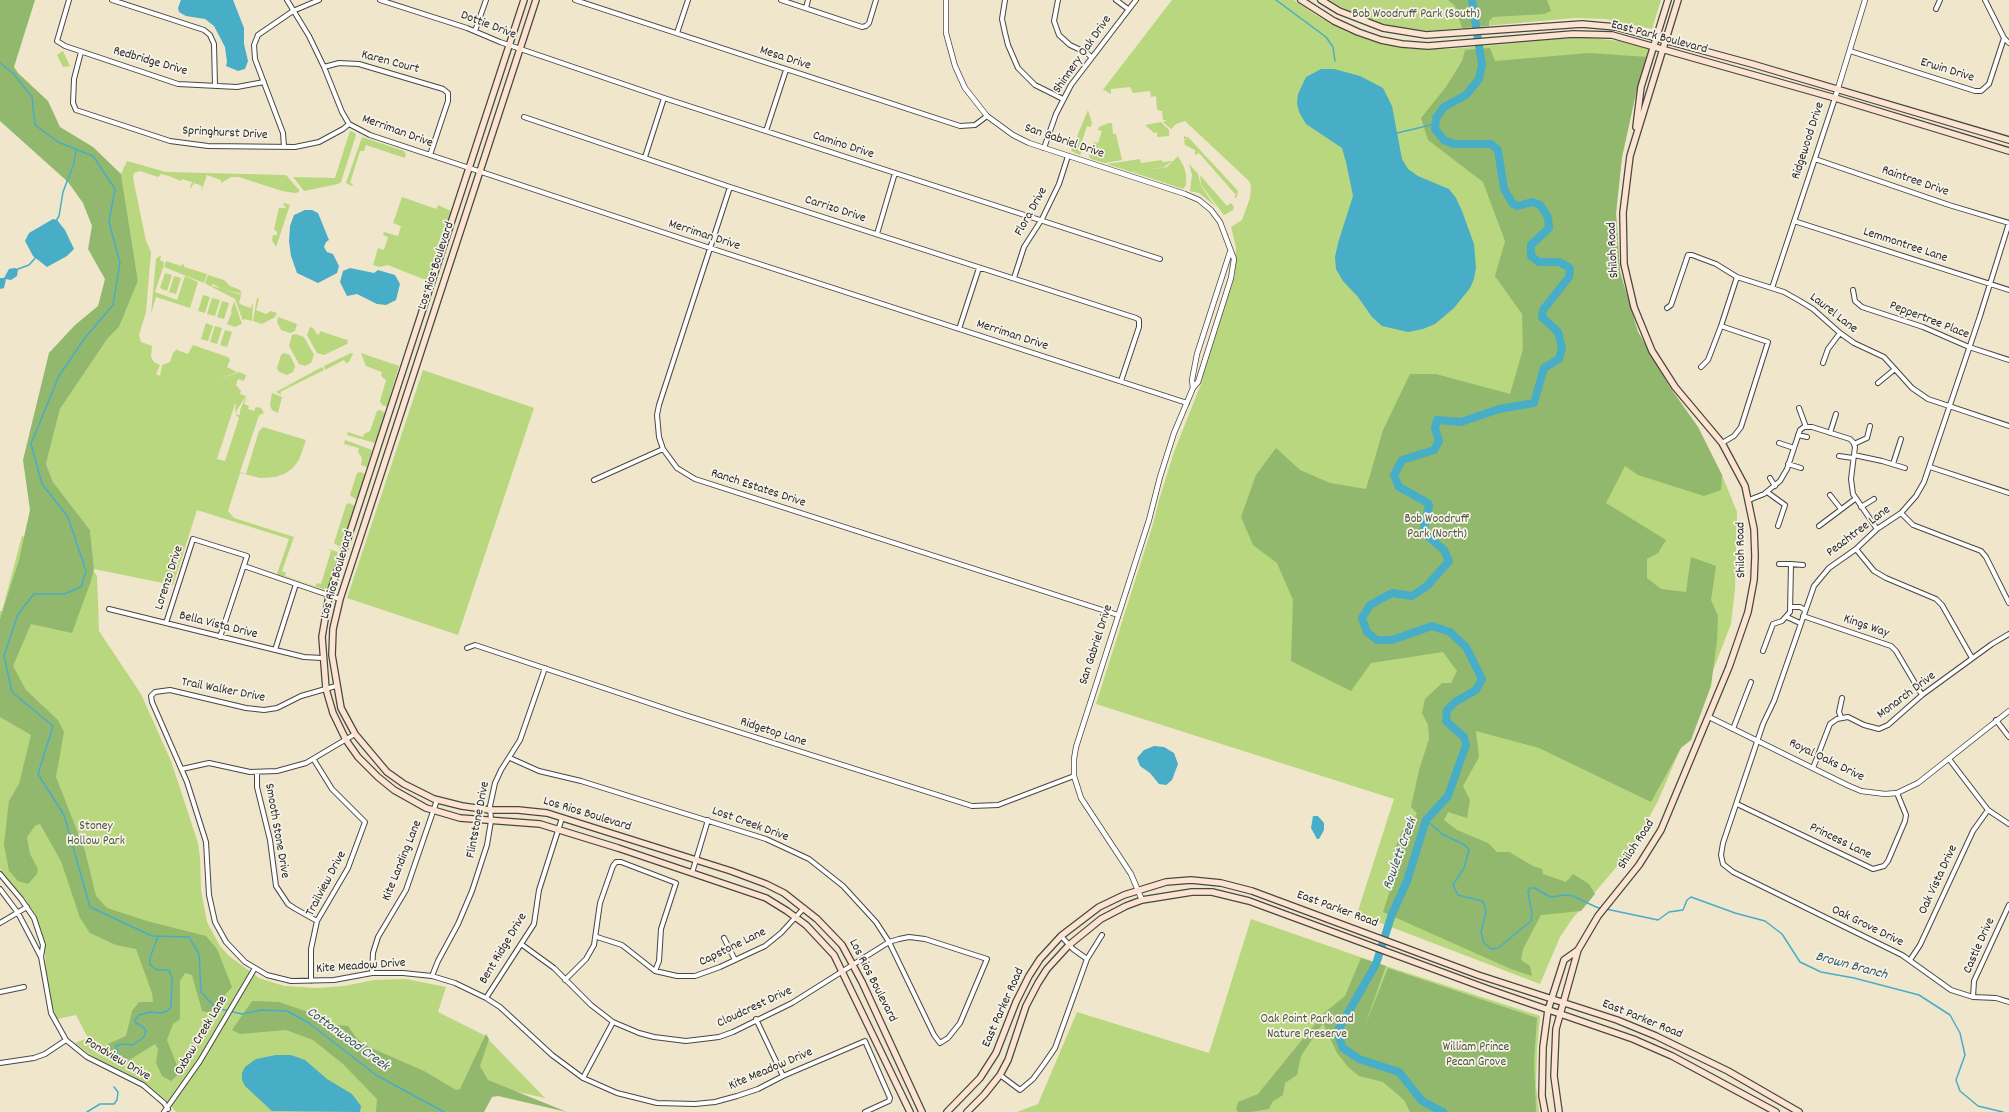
<!DOCTYPE html>
<style>
body{margin:0}
canvas{display:block;background:#efe6cc}
</style>
<canvas width="2009" height="1112"></canvas>
<script>
const c = document.querySelector('canvas').getContext('2d');
c.lineJoin = 'round';
function fill(path, color) {
  c.fillStyle = color;
  c.fill(path, 'evenodd');
}
function shape(rows) {
  const path = new Path2D();
  for (const r of rows) {
    path.moveTo(r[0], r[1]);
    for (let i = 2; i < r.length; i += 2) path.lineTo(r[i], r[i + 1]);
  }
  return path;
}
function strokePath(path, color, width, dash) {
  c.strokeStyle = color;
  c.lineWidth = width;
  c.lineCap = dash ? 'butt' : 'round';
  c.setLineDash(dash || []);
  c.stroke(path);
}
function write(font, color, halo, rows, align = 'center') {
  c.font = font + ' Dekko,sans-serif';
  c.lineWidth = 3.5;
  c.setLineDash([]);
  c.textBaseline = 'middle';
  c.strokeStyle = halo;
  c.fillStyle = color;
  for (const [text, x, y, turn = 0] of rows) {
    c.save();
    c.translate(x, y);
    c.rotate((+turn || 0) * Math.PI / 180);
    c.textAlign = isNaN(turn) ? turn : align;
    if (halo) c.strokeText(text, 0, 0);
    c.fillText(text, 0, 0);
    c.restore();
  }
}
fill(shape([
 [1172,0,1294,0,1317,16,1345,31,1381,44,1412,49,1450,49,1581,37,1620,41,1650,49,1636,93,1622,157,1616,213,1620,272,1638,332,1669,386,1698,427,1722,475,1737,512,1735,589,1731,624,1707,686,1658,801,1630,851,1573,918,1560,937,1540,984,1357,914,1394,799,1096,704,1153,524,1159,500,1174,452,1201,384,1206,362,1235,275,1236,247,1231,227,1242,220,1250,198,1251,186,1249,181,1185,121,1176,124,1171,129,1163,122,1167,120,1163,120,1162,111,1157,110,1156,96,1151,97,1150,91,1133,93,1130,87,1111,89,1111,94,1104,90,1102,91],
 [1328,0,1661,0,1652,29,1605,19,1575,18,1428,31,1405,29,1382,24,1361,17],
 [63,51,70,66,63,67,57,55],
 [1088,110,1092,123,1091,127,1087,126,1082,141,1086,143,1080,155,1071,151],
 [1161,122,1169,130,1169,136,1157,137,1157,132,1154,133,1145,125],
 [1109,123,1112,123,1113,134,1116,134,1122,160,1105,163,1091,159,1089,156,1094,142,1098,143,1102,131,1098,130,1099,127],
 [350,131,355,133,356,135,341,182,338,184,304,191,293,177,335,178],
 [1184,136,1189,138,1238,191,1237,197,1234,198,1236,195,1199,153,1195,155,1195,150,1185,145,1184,140,1187,139,1184,139],
 [362,137,404,151,406,155,405,158,366,145,364,151,360,151,350,183,353,184,352,186,346,183],
 [1178,156,1184,167,1186,174,1186,185,1183,189,1132,172,1167,167],
 [1140,159,1141,163,1162,160,1162,162,1173,161,1162,168,1131,172,1107,164],
 [127,161,166,172,286,175,299,190,299,192,295,193,282,191,239,177,231,177,221,183,221,180,207,175,201,192,202,186,194,183,191,188,190,188,192,182,182,179,181,181,169,176,161,174,158,177,140,171,134,173,133,178,146,241,151,252,146,312,139,335,141,342,152,346,151,357,154,362,160,365,156,374,160,376,162,365,170,362,173,353,178,348,177,350,188,354,193,345,228,357,230,360,227,367,237,372,218,380,239,372,246,375,244,381,238,379,236,385,241,391,240,394,246,396,235,413,236,404,235,404,217,459,225,461,239,418,235,414,240,415,240,410,245,399,247,396,244,404,249,406,248,409,254,411,256,407,261,408,264,413,259,415,240,472,246,474,259,431,263,427,306,440,299,460,293,468,284,474,275,477,260,478,240,473,228,511,234,518,294,537,282,571,286,573,285,576,315,586,317,583,321,584,331,551,328,549,338,552,328,588,323,589,277,574,289,539,197,510,173,585,94,569,90,530,53,482,46,464,60,409,108,338,119,327,138,281,121,174],
 [1189,164,1198,174,1201,186,1215,206,1199,193,1190,191,1192,175],
 [1200,175,1227,206,1231,203,1234,207,1233,210,1224,215,1201,185],
 [402,197,436,209,438,205,451,211,428,281,388,265,380,267,373,265,378,248,384,250,388,237,383,235,384,232,398,236,401,226,393,223],
 [284,203,290,205,276,247,272,240,273,235,277,235,277,232,274,229,279,208,286,208,283,204],
 [161,255,160,260,164,262,163,268,155,292,177,300,185,276,198,282,190,308,156,297,151,314,156,259],
 [166,261,181,266,183,263,184,267,207,274,204,283,164,267],
 [165,273,172,275,167,291,160,288],
 [208,275,224,280,230,286,240,290,242,294,222,289,213,284,211,287,205,283],
 [174,276,181,278,176,294,169,292],
 [213,286,241,295,239,303,242,305,251,308,253,302,252,321,244,319,243,321,235,299,212,287],
 [203,295,210,297,205,313,198,311],
 [212,298,220,300,215,316,207,314],
 [257,298,259,299,256,310,266,314,271,311,277,313,275,317,262,324,253,321],
 [222,301,229,303,224,319,217,317],
 [234,301,242,324,235,327,227,324,232,312,231,311],
 [278,317,297,324,295,331,290,333,281,330,277,322],
 [206,323,213,326,208,341,201,339],
 [215,326,222,328,217,344,210,342],
 [310,327,313,328,317,334,319,335,320,331,344,339,348,340,347,344,324,355,317,353,307,335],
 [225,330,232,332,227,347,220,345],
 [296,334,304,337,314,355,311,363,305,366,299,364,289,346,292,335],
 [284,353,290,355,295,366,293,372,287,375,279,372,277,368,281,355],
 [351,353,353,354,349,362,346,363,344,360,325,370,324,366],
 [361,353,399,366,387,406,382,405,380,401,386,380,381,376,382,372,366,366],
 [322,367,324,370,280,392,282,395,276,392],
 [423,370,534,408,458,635,347,598],
 [272,393,282,397,278,413,272,410,270,405],
 [380,410,385,413,375,443,347,435,348,432,363,437,364,434,370,431,377,411],
 [345,440,372,450,367,467,361,465,362,458,358,452,359,448,344,444],
 [360,472,365,474,357,499,355,499,350,495,357,473],
 [349,503,355,506,342,544,340,547,334,543,346,505],
 [22,536,80,553,97,576,99,631,141,694,171,761,198,843,200,858,201,890,207,922,220,946,229,956,259,978,284,986,317,988,344,986,374,980,406,979,446,987,438,1012,484,1035,545,1098,465,1080,466,1112,176,1112,166,1100,147,1085,130,1075,92,1056,75,1043,88,1038,76,1015,57,1019,46,991,45,945,41,930,35,914,25,899,4,876,0,868,0,611,2,611],
 [1251,919,1386,966,1540,1016,1537,1050,1536,1086,1539,1112,1017,1112,1038,1104,1077,1012,1209,1053]
]), '#b8d77e');
fill(shape([
 [0,0,35,0,14,67,18,73,48,101,60,127,93,147,121,174,138,281,119,327,108,338,60,409,46,464,53,482,90,530,94,569,91,581,72,633,31,624,13,666,26,690,58,720,64,732,56,777,85,851,96,896,107,908,147,921,206,936,217,949,232,987,209,1013,202,1011,192,975,185,973,180,981,180,1019,173,1024,167,1040,180,1073,171,1081,162,1076,156,1063,158,1049,155,1044,126,1062,114,1059,107,1050,108,1044,126,1036,132,1011,139,1002,153,1002,152,993,136,949,116,945,90,933,80,918,61,861,40,824,35,826,27,837,30,854,38,869,37,874,28,884,18,881,9,871,4,844,9,801,19,784,31,735,0,717,0,619,19,560,30,510,23,460,49,353,75,325,98,306,105,279,88,249,92,226,83,203,68,182,0,121],
 [1448,0,1547,0,1551,11,1544,14,1493,17,1489,21,1489,26,1462,28,1455,6],
 [1490,48,1495,61,1589,53,1648,57,1636,93,1622,157,1616,213,1620,272,1638,332,1669,386,1698,427,1722,475,1721,490,1704,496,1638,475,1625,466,1606,503,1666,540,1658,553,1647,559,1647,578,1661,589,1686,592,1691,557,1716,566,1711,600,1718,616,1717,640,1711,686,1691,740,1681,748,1651,802,1539,748,1476,731,1479,757,1463,786,1470,800,1467,818,1448,812,1444,820,1457,830,1488,843,1497,852,1509,852,1533,866,1542,869,1543,874,1566,882,1573,874,1589,884,1595,894,1581,911,1541,915,1523,949,1521,960,1530,966,1532,976,1511,969,1383,912,1399,863,1393,853,1403,829,1410,828,1417,813,1411,807,1419,770,1429,739,1428,725,1422,713,1425,699,1442,683,1451,683,1457,671,1443,652,1371,663,1351,691,1291,661,1293,600,1277,563,1253,545,1241,517,1256,475,1276,448,1300,470,1330,483,1366,489,1383,430,1410,374,1436,374,1510,394,1523,349,1522,314,1495,276,1505,241,1483,182,1428,140,1421,118,1446,87,1462,61,1465,50],
 [1361,958,1386,966,1364,1028,1388,968,1537,1018,1534,1061,1536,1112,1410,1112,1404,1100,1383,1082,1359,1076,1348,1067,1337,1053,1323,1023,1301,1056,1297,1075,1285,1083,1283,1095,1273,1101,1269,1109,1251,1112,1239,1112,1236,1110,1238,1102,1258,1094,1324,1013,1345,996],
 [252,1001,279,1002,305,1011,326,1024,348,1026,357,1039,369,1047,424,1071,456,1090,460,1089,486,1034,489,1039,480,1066,488,1080,567,1112,498,1096,492,1097,484,1112,376,1112,377,1099,343,1064,313,1040,286,1030,240,1034,232,1030]
]), '#92b86d');
fill(shape([
 [181,0,233,0,244,28,244,44,248,61,245,69,238,71,226,66,227,62,225,47,214,26,205,19,186,16,179,12,178,8],
 [1321,69,1334,69,1360,76,1383,88,1392,106,1402,159,1408,169,1418,176,1449,189,1456,198,1462,211,1474,244,1476,268,1474,279,1470,288,1454,308,1435,324,1423,329,1408,332,1382,326,1372,317,1358,297,1343,281,1336,269,1335,257,1338,243,1353,196,1346,162,1342,148,1306,124,1299,112,1297,103,1298,94,1306,77],
 [305,210,312,210,318,213,329,240,326,242,324,247,327,252,333,254,339,266,337,273,318,283,297,273,291,256,289,241,290,226,294,215],
 [53,219,57,220,65,230,74,249,67,256,47,267,33,256,25,241,29,233],
 [15,268,18,269,17,276,11,280,6,279,4,288,0,289,0,278,4,278,9,269],
 [350,268,374,273,378,270,395,275,400,284,396,300,386,305,377,304,357,294,347,296,340,282,343,271],
 [1154,746,1164,747,1174,753,1178,764,1172,780,1166,785,1159,784,1150,773,1140,766,1137,758,1144,750],
 [1313,816,1318,816,1324,823,1324,830,1319,839,1317,839,1311,828],
 [276,1055,291,1055,305,1060,327,1079,352,1094,361,1106,360,1112,272,1111,245,1086,242,1080,242,1073,245,1067,256,1059]
]), '#48adc7');
strokePath(shape([
 [1276,0,1326,37,1333,47,1335,61],
 [0,63,13,73,32,97,35,125,58,142,93,156,115,189,109,222,120,263,113,305,84,339,59,376,31,444,42,484,68,517,86,571,81,587,64,594,34,594,18,614,4,656,12,692,53,726,38,774,64,815,90,907,152,936,189,937,199,954,201,992,216,1008,242,1014,261,1010,287,1011,309,1023,376,1075,444,1112],
 [1397,133,1435,124],
 [56,221,59,216,63,192,74,163,76,150],
 [18,269,29,265,36,257],
 [1426,820,1442,834,1465,845,1469,850,1464,868,1453,885,1458,895,1482,901,1485,906,1486,912,1481,932,1484,943,1491,949,1498,948,1531,921,1532,914,1528,892,1530,888,1535,888,1550,897,1566,895,1573,896,1596,907,1603,909],
 [1606,909,1658,920,1669,912,1683,910,1687,900,1691,897,1735,913,1765,921,1782,934,1800,962,1821,972,1854,978,1919,995,1950,1015,1960,1033,1965,1055,1956,1080,1960,1091,1978,1106,2003,1112],
 [118,1056,116,1046,121,1044,133,1045,144,1037,146,1031,143,1027,136,1023,135,1020,139,1015,151,1012,161,1013,167,1011,171,1007,172,978,169,970,157,970,150,965,150,958,158,936],
 [87,1112,100,1104,114,1104,117,1100,118,1092,114,1087]
]), '#48adc7', 1.5);
strokePath(shape([
 [1443,1112,1422,1101,1399,1072,1359,1059,1343,1048,1337,1032,1376,964,1392,914,1407,881,1426,820,1448,796,1466,745,1464,737,1446,721,1447,710,1455,702,1476,690,1482,679,1466,647,1450,632,1432,626,1392,640,1377,640,1367,632,1362,618,1370,605,1392,593,1412,596,1427,586,1449,561,1444,550,1423,532,1429,506,1428,503,1399,487,1394,475,1402,460,1434,450,1439,441,1435,428,1437,420,1461,422,1499,409,1534,403,1544,368,1559,359,1562,348,1558,332,1542,317,1543,310,1569,277,1570,268,1559,262,1539,262,1531,256,1531,245,1549,228,1548,217,1540,205,1532,202,1518,206,1513,204,1504,189,1498,150,1491,144,1453,144,1444,140,1435,129,1436,118,1444,107,1466,95,1479,79,1482,65,1472,0]
]), '#48adc7', 8);
const minor = shape([
 [69,0,57,41,65,46,178,84,237,87,264,82],
 [112,0,204,30,210,35,214,44,215,85],
 [287,0,309,36,324,67,342,112,349,124,370,135,710,248,1187,403],
 [380,0,467,28,500,42,664,98,1160,259],
 [575,0,960,126,975,125,987,116],
 [781,0,862,27,866,26,869,23,876,0],
 [1005,0,1002,19,1005,33,1008,45,1018,68,1035,85,1063,99],
 [1058,0,1054,21,1059,35,1070,45,1087,53,1091,57],
 [1116,0,1128,9],
 [1985,0,2004,38,2009,43],
 [806,8,808,0],
 [1936,9,1940,0],
 [475,31,486,0],
 [677,33,688,0],
 [1850,51,1975,91,1981,91,1989,84,2004,38],
 [81,52,74,79,73,103,76,110,170,141,208,146,295,147,319,142,343,129,349,124],
 [324,67,339,63,359,64,443,89,448,93,448,101,430,155],
 [524,117,730,187,1136,318,1139,320,1139,327,1121,381],
 [766,131,786,70],
 [284,147,283,133,255,59,254,45,258,35,293,11,319,0],
 [1044,148,1056,114,1071,85,1136,0],
 [645,157,664,98],
 [1815,159,1949,205,2009,223],
 [730,187,659,405,657,415,659,437,663,449,677,468,695,479,1118,615],
 [1794,221,2009,290],
 [2009,223,1980,316,1924,482,1916,496,1901,513,1877,529,1856,549,1829,568,1814,586,1774,701,1763,724,1723,843,1721,855,1723,864,1733,872,1902,955,1951,990,1973,997,1996,998,2009,1002],
 [877,234,895,173],
 [1014,278,1024,247,1042,219,1059,184,1068,156],
 [1772,288,1835,98],
 [1853,290,1855,301,1862,307,1923,327,1969,347,2009,360],
 [1667,308,1671,305,1688,255,1692,255,1716,264,1737,277,1784,292,1800,301,1813,309,1840,333,1854,343,1884,357,1912,388,1928,399,2009,426],
 [1721,326,1768,342,1741,427,1734,436,1722,443],
 [959,329,979,268],
 [1823,363,1828,349,1840,333],
 [1701,367,1708,360,1721,326,1737,277],
 [1878,383,1895,369],
 [1799,408,1806,427],
 [1830,433,1836,414],
 [1798,435,1807,437],
 [1779,443,1794,448],
 [1854,444,1867,438,1870,426],
 [1854,455,1882,461,1905,468],
 [1839,456,1853,458],
 [1788,464,1801,468],
 [1893,464,1901,439],
 [1930,467,2009,493],
 [1770,478,1775,486],
 [594,480,663,449],
 [1767,492,1785,505,1778,526],
 [1830,495,1841,509],
 [1749,500,1764,494,1780,481,1787,469,1800,430,1804,427,1812,427,1850,439,1853,442,1855,447,1851,479,1853,494,1877,529],
 [1861,507,1874,499],
 [1901,513,1913,525,1981,551,1986,557,2009,603],
 [1819,526,1855,499],
 [1856,549,1874,571,1886,578,1936,599,1942,605,1972,658],
 [1779,564,1791,564],
 [244,566,340,599],
 [1790,607,1800,607,1805,610],
 [109,609,304,657,322,658],
 [1803,616,1891,646,1896,651,1922,695],
 [1787,617,1800,623],
 [166,623,193,539,247,556,220,637],
 [467,648,475,645,685,715,972,806,998,805,1074,776],
 [275,650,296,584],
 [1763,651,1773,624,1782,621,1790,612,1791,564,1803,565],
 [336,686,301,696,277,708,264,710,246,708,170,690,155,692,151,696,152,702,187,782,206,842,209,895,215,922,226,942,245,962,267,975,291,981,334,980,372,973,403,973,432,976,455,983,486,998,500,1007,552,1055,583,1078,617,1093,657,1103,695,1104,715,1102,737,1096,758,1089,783,1076,865,1041,890,1098,889,1101,865,1112],
 [1841,717,1839,712,1842,698],
 [1996,720,2009,737],
 [1733,729,1751,682],
 [510,758,539,771,581,781,766,839,809,859,843,886,876,922,889,942,934,1035,940,1043,948,1038,960,1023,987,959,925,939,909,937,899,939,889,942,792,1003,733,1032,719,1037,686,1041,654,1037,639,1033,613,1022,591,1005,554,968,521,944],
 [1949,759,1988,810,2009,824],
 [1813,768,1830,724,1837,719,1848,717,1864,725,1879,729,1888,725,1922,695,1992,644,2009,634],
 [182,769,209,763,250,772,277,771,306,763,355,734],
 [257,772,257,787,270,840,276,886,288,904,294,908,317,921],
 [1737,804,1873,869,1884,866,1888,861,1905,821,1906,815,1897,793],
 [692,873,708,820],
 [0,874,21,899,34,918,43,945,41,957,18,913,0,889],
 [0,923,27,907],
 [1061,936,1073,949,1087,959],
 [597,937,622,945,655,971,677,976,695,976,720,967,765,946,781,933,804,908],
 [724,938,735,960],
 [41,957,51,1013,66,1040,87,1057,143,1085,164,1103,168,1109],
 [1910,960,1920,945,1973,831,1988,810],
 [372,973,373,953,378,937,406,890,437,800],
 [432,976,438,961,458,924,472,891,487,845,491,821,490,806,495,783,501,770,520,740,545,668],
 [565,980,586,959,594,945,600,903,613,866,616,862,621,862,676,883,661,929,659,961,655,971],
 [311,981,311,949,317,921,348,868,365,822,332,789,314,760],
 [0,992,24,987],
 [1973,997,1974,981,2009,905],
 [486,998,534,924,539,890,562,818],
 [756,1019,783,1076],
 [0,1063,34,1058,45,1054,66,1040],
 [1000,1075,1020,1090,1033,1079,1044,1064,1055,1048,1087,959,1102,935],
 [583,1078,613,1022],
 [164,1112,200,1061,255,968]
]);
const tertiary = shape([
 [946,0,946,33,955,66,965,88,987,116,1013,135,1029,143,1185,194,1199,200,1211,210,1220,222,1234,259,1231,278,1198,382,1193,388,1174,433,1160,477,1149,520,1076,747,1074,759,1074,776,1081,798,1131,874,1142,900],
 [1835,98,1865,0],
 [1193,388,1192,380,1197,354,1230,252],
 [1709,717,1847,785,1861,791,1885,794,1897,793,1918,783,2009,711]
]);
const secondary = shape([
 [524,0,329,596,322,637,326,689,333,713,346,740,358,757,378,777,394,790,426,808,460,818,540,824,618,848,766,898,787,911,806,925,834,955,910,1112],
 [536,0,340,599,333,629,332,655,341,708,355,734,387,772,404,784,434,799,462,806,490,810,518,810,547,813,731,871,766,884,784,893,817,919,842,945,862,982,922,1112],
 [1301,0,1334,21,1358,32,1381,40,1402,44,1428,46,1573,34,1612,35,1835,98,2009,151],
 [1321,0,1339,11,1383,28,1426,35,1582,24,1616,27,1752,64,2009,140],
 [1636,127,1641,87,1668,0],
 [947,1112,980,1078,996,1053,1016,1002,1029,976,1040,959,1061,936,1099,907,1124,895,1166,882,1191,880,1221,883,1252,891,1478,975,1617,1020,1656,1036,1728,1071,1799,1112],
 [967,1112,984,1095,1000,1075,1008,1060,1026,1006,1038,983,1047,969,1069,945,1101,919,1126,906,1142,900,1192,892,1212,892,1249,901,1488,989,1633,1039,1672,1056,1776,1112],
 [1545,1112,1542,1096,1543,1047,1548,1010,1564,960,1578,950],
 [1559,1112,1554,1076,1556,1029,1578,950,1598,916,1639,865,1661,830,1729,667,1748,612,1754,580,1755,556,1754,529,1745,486,1722,443,1675,387,1652,351,1634,307,1624,264,1623,213,1630,156,1678,0]
]);
strokePath(minor, '#484743', 6);
strokePath(tertiary, '#484743', 6);
strokePath(secondary, '#484743', 8);
strokePath(minor, '#fff', 4);
strokePath(tertiary, '#fff', 4.5);
strokePath(secondary, '#fde4d1', 5.5);
write('13px', '#4e5640', '#f7f3e8', [
 ["Bob Woodruff Park (South)",1416,15],
 ["Bob Woodruff",1437,520],
 ["Park (North)",1437,535],
 ["Stoney",96,827],
 ["Hollow Park",96,842],
 ["Oak Point Park and",1307,1020],
 ["Nature Preserve",1307,1035],
 ["William Prince",1476,1048],
 ["Pecan Grove",1476,1063]
]);
write('13px', '#2b2b2b', '#f7f3e8', [
 ["Dottie Drive",488,26,21],
 ["East Park Boulevard",1659,38,15],
 ["Shinnery Oak Drive",1083,55,-55],
 ["Mesa Drive",785,59,18],
 ["Redbridge Drive",150,62,16],
 ["Karen Court",390,63,15],
 ["Erwin Drive",1947,71,17],
 ["Merriman Drive",397,132,20],
 ["Springhurst Drive",225,134,3],
 ["Ridgewood Drive",1809,141,-72],
 ["San Gabriel Drive",1064,142,19],
 ["Camino Drive",843,146,18],
 ["Raintree Drive",1915,182,19],
 ["Carrizo Drive",835,210,18],
 ["Flora Drive",1032,212,-61],
 ["Merriman Drive",704,236,18],
 ["Lemmontree Lane",1905,246,18],
 ["Shiloh Road",1614,250,-93],
 ["Los Rios Boulevard",437,266,-72],
 ["Laurel Lane",1833,314,38],
 ["Peppertree Place",1929,321,21],
 ["Merriman Drive",1012,336,18],
 ["Ranch Estates Drive",758,489,18],
 ["Peachtree Lane",1859,532,-37],
 ["Shiloh Road",1742,550,-91],
 ["Los Rios Boulevard",338,575,-74],
 ["Lorenzo Drive",170,578,-72],
 ["Bella Vista Drive",218,626,14],
 ["Kings Way",1866,627,19],
 ["San Gabriel Drive",1097,645,-72],
 ["Trail Walker Drive",223,691,11],
 ["Monarch Drive",1907,696,-37],
 ["Ridgetop Lane",773,733,18],
 ["Royal Oaks Drive",1826,761,26],
 ["Los Rios Boulevard",587,815,17],
 ["Flintstone Drive",479,820,-79],
 ["Lost Creek Drive",750,825,20],
 ["Smooth Stone Drive",276,831,80],
 ["Princess Lane",1840,842,26],
 ["Shiloh Road",1637,845,-57],
 ["Kite Landing Lane",403,861,-68],
 ["Oak Vista Drive",1939,880,-65],
 ["Trailview Drive",327,884,-62],
 ["East Parker Road",1337,910,20],
 ["Oak Grove Drive",1867,927,26],
 ["Castle Drive",1980,946,-66],
 ["Capstone Lane",733,948,-26],
 ["Bent Ridge Drive",504,949,-59],
 ["Kite Meadow Drive",361,967,-4],
 ["Los Rios Boulevard",872,981,63],
 ["Cloudcrest Drive",755,1008,-25],
 ["East Parker Road",1004,1008,-66],
 ["East Parker Road",1642,1020,22],
 ["Oxbow Creek Lane",202,1036,-59],
 ["Pondview Drive",117,1060,30],
 ["Kite Meadow Drive",771,1070,-23]
]);
write('italic 14px', '#355862', '#f7f3e8', [
 ["Rowlett Creek",1401,854,-70],
 ["Brown Branch",1851,967,15],
 ["Cottonwood Creek",347,1040,36]
]);
</script>
